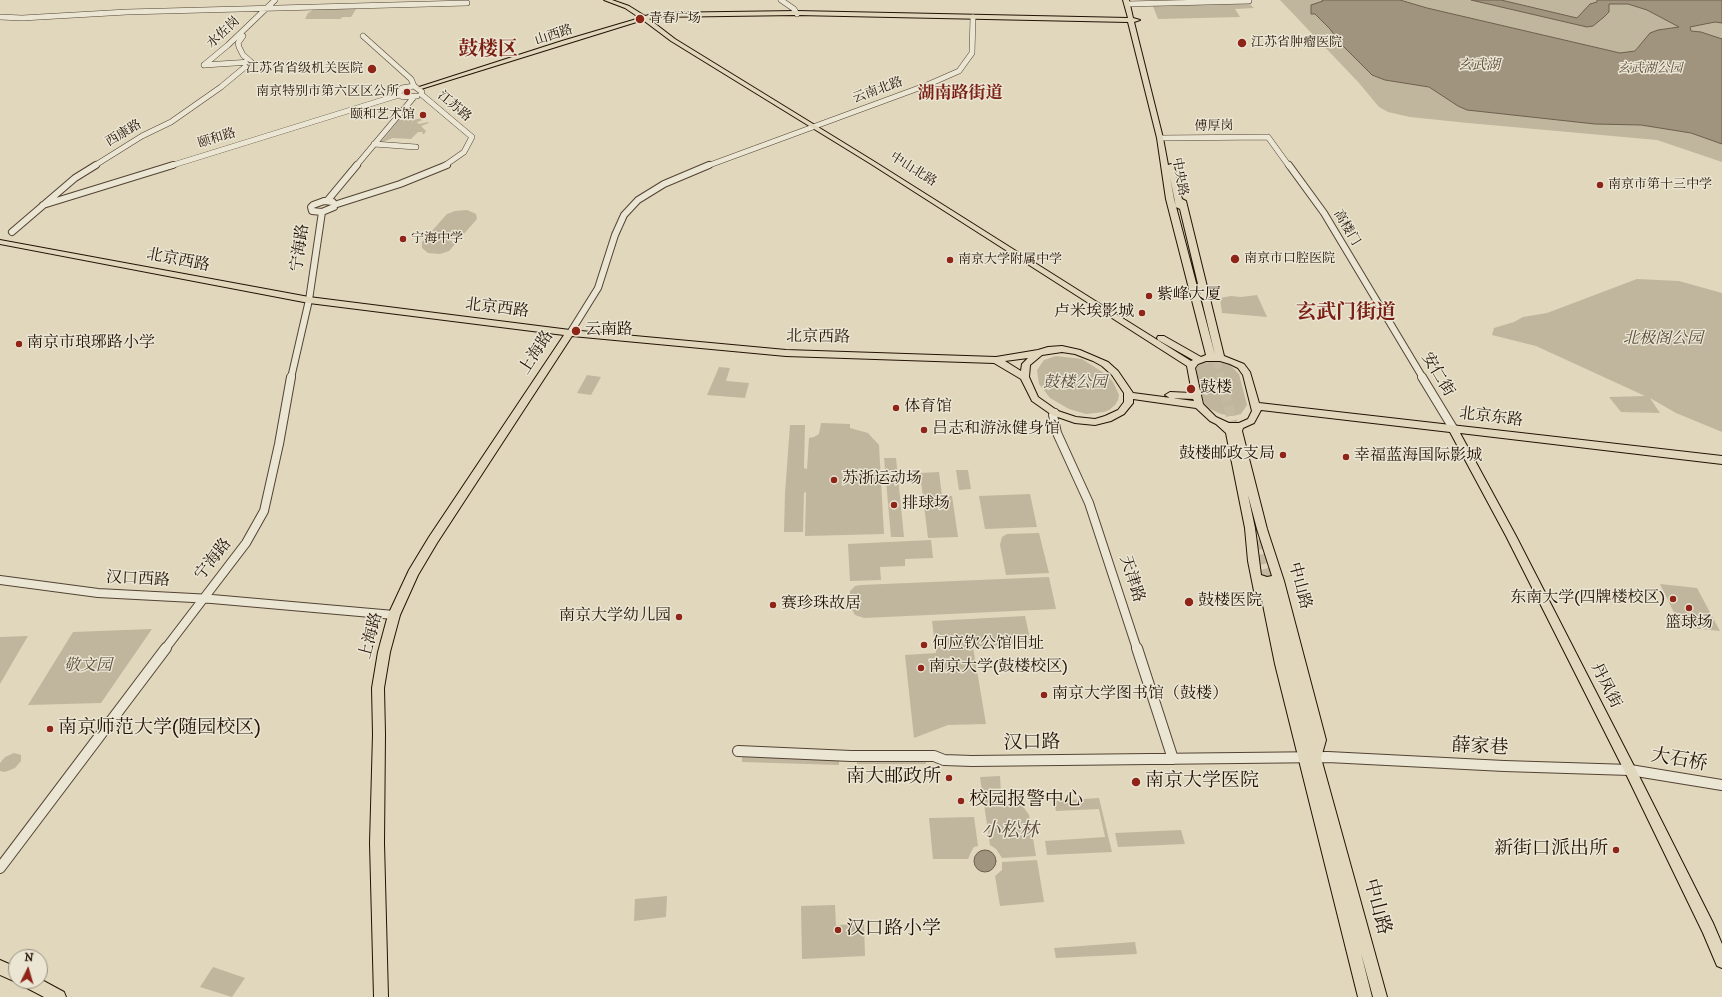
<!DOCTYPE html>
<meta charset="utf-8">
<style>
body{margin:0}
#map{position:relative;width:1722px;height:997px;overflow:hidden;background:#e0d7bc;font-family:"IM FELL DW Pica",serif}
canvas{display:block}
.north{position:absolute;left:8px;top:949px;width:40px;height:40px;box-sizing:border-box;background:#ebe5d3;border:1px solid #9b9181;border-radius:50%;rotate:5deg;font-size:11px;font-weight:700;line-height:16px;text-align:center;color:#241205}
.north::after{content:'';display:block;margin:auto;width:14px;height:18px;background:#8f2418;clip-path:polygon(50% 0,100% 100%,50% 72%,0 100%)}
</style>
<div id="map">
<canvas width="1722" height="997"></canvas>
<div class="north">N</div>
</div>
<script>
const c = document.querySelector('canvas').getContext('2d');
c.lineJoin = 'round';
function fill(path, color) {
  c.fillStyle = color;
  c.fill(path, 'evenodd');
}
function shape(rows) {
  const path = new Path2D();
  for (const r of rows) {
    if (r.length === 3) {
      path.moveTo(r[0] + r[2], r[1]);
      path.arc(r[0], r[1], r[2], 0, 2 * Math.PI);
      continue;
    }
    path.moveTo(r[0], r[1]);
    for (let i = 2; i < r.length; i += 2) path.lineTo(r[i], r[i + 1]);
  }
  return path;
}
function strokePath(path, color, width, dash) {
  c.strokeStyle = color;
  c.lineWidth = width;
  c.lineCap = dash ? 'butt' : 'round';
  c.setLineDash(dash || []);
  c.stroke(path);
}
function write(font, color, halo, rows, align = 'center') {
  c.font = font + ' "IM FELL DW Pica","Noto Serif SC",serif';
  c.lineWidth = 3;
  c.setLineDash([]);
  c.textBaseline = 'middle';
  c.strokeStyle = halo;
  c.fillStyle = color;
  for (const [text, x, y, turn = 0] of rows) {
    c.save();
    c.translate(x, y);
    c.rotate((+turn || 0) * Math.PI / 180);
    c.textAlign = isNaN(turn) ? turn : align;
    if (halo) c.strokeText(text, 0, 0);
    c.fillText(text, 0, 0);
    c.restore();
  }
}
fill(shape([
 [1280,0,1722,0,1722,162,1657,140,1468,123,1410,117,1388,112,1379,107,1359,83],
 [1248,2,1254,8,1235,9,1240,17,1158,19,1152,4],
 [357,8,351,17,343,17,340,19,305,19,308,13,313,10,311,9],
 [421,118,423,120,417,122,419,124,428,122,429,123,421,126,426,131,424,134,422,134,423,132,418,132,411,139,393,138,380,143,399,120,413,120],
 [467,210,476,214,477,219,449,251,440,254,428,253,422,248,422,242,447,214,455,211],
 [1637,279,1679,281,1722,293,1722,432,1676,413,1650,398,1660,413,1621,412,1609,397,1645,396,1536,346,1492,335,1494,328,1514,322,1523,317,1547,313],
 [1257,295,1267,317,1222,313,1220,298,1231,296,1241,297],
 [1056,356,1082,359,1107,375,1113,382,1119,395,1118,400,1115,405,1109,410,1104,412,1086,414,1069,409,1050,398,1039,384,1037,370,1044,360],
 [1213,361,1229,364,1239,374,1247,405,1241,414,1233,416,1221,414,1210,409,1204,403,1196,369,1198,366,1203,363],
 [719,367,730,368,726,381,749,383,745,398,707,395],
 [587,375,601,377,591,395,577,393],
 [821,423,850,424,850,428,868,433,879,445,884,534,805,536,806,492,804,493,803,532,784,532,785,493,790,425,805,425,804,468,807,469,809,438,814,437,819,434],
 [884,458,896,458,904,537,891,537],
 [956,470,968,470,971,489,959,490],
 [939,472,942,496,952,496,958,537,928,538,920,473],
 [1030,494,1037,527,985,529,979,496],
 [1039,533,1049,573,1006,575,1000,545,1002,537,1007,534],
 [931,540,933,558,905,559,905,566,880,567,881,580,850,581,848,544],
 [1049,577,1056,609,864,618,855,615,850,606,850,591,855,586,861,585],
 [1660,584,1697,588,1720,631,1681,627],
 [1025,616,1031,643,973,647,986,724,948,725,914,738,905,655,936,653,932,621],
 [152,629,101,703,28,705,73,632],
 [28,636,11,665,0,684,0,637],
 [14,753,21,755,21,761,15,768,5,772,0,771,0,763,5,757],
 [742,757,839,760,839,765,742,762],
 [926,759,926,764,857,764,857,760],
 [1000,776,1001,793,1007,805,1022,805,1029,815,1036,856,1002,858,996,849,990,845,980,777],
 [1099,798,1112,852,1047,855,1045,841,1105,837,1099,809,1056,811,1054,801],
 [974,817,978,846,974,847,971,852,968,859,933,859,929,818],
 [1181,830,1185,844,1118,847,1115,833],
 [1037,860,1044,902,1000,906,995,876,1002,870,1002,862],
 [667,896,666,917,634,921,635,899],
 [835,905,836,925,864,924,865,956,802,959,801,906],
 [1135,942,1137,954,1056,958,1054,948],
 [213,967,245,978,232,997,200,987]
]), '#c0b69d');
const water = shape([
 [1322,0,1400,0,1427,8,1620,53,1635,51,1650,33,1658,30,1679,27,1647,10,1628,4,1609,4,1609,12,1604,17,1593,26,1587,27,1471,0,1501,0,1577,18,1590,4,1597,2,1597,0,1722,0,1722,23,1715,22,1690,27,1691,31,1701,32,1722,39,1722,144,1691,133,1641,125,1595,124,1467,110,1458,106,1429,87,1385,80,1372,75,1340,43,1330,29,1315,14,1311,14,1311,5,1323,1,1322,0],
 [985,861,11]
]);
fill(water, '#a0947e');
strokePath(water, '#6e604e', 1);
strokePath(shape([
 [1214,349,1221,378]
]), '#c4b9a1', 8, [8, 4]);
strokePath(shape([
 [1221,377,1236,436],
 [1261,539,1271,580],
 [1258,555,1263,579]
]), '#c4b9a1', 10, [10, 5]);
const minorFar3 = shape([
 [781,0,794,9,797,14],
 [1127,4,1249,1],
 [0,17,22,18,127,12,467,3],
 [243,36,238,43,239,47,243,55,251,62],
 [363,36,411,79,414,86,422,92,421,94,472,137,464,152,444,166],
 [204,65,228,45,275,0],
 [204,65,251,62],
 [414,86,402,88,398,94,403,97,417,96],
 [1160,138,1268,137,1289,166],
 [374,144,416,147],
 [94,166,142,136,171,122,221,87,251,62],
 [170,166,399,95],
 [356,166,414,97],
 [707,166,927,85,959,71,972,53,973,17]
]);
const minorFar2 = shape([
 [1289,165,1324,213,1423,378],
 [324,201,333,202,334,207,322,212,312,211,311,207,313,205,324,201],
 [327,201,357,165],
 [43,205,173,165],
 [334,205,400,184,447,165],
 [12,232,75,178,96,165],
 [570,333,598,288,615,235,624,215,638,200,664,184,709,165],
 [291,378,309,300,322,212]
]);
const minorFar1 = shape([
 [1422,377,1453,428],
 [1055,413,1053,415,1057,433,1089,503,1137,649],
 [0,580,98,593,212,599,394,615],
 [165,649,246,543,264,511,279,444,291,377]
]);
const minor = shape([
 [1137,648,1173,759],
 [738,751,851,756,934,756,944,760,972,761,1328,757,1504,766,1630,770,1722,785],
 [0,868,166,648]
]);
const major = shape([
 [604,0,612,0,629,6,645,16,656,13,797,11,1128,18,1123,0,1129,0,1133,18,1140,20,1134,22,1163,138,1168,165,1171,164,1174,166,1182,199,1186,201,1224,356,1244,364,1250,372,1259,403,1722,456,1722,464,1460,433,1516,536,1634,766,1713,923,1722,944,1722,968,1717,966,1703,933,1626,774,1506,536,1450,432,1261,410,1254,423,1243,428,1242,431,1267,529,1284,581,1326,740,1321,758,1387,997,1373,997,1361,953,1372,997,1358,997,1275,664,1261,595,1255,594,1254,591,1248,561,1245,528,1226,433,1216,424,1210,421,1196,408,1133,399,1133,403,1124,414,1111,421,1095,425,1075,423,1052,415,1032,401,1021,379,994,363,786,356,572,336,437,543,418,575,400,615,390,652,384,688,385,734,384,843,388,997,374,997,370,843,373,734,372,688,378,652,388,615,409,570,429,537,564,335,309,303,0,244,0,240,309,297,570,330,786,350,996,357,1038,350,1048,347,1062,346,1080,350,1108,362,1118,371,1133,393,1194,401,1193,399,1170,398,1165,395,1170,392,1192,393,1187,366,871,164,671,41,643,20,421,89,416,88,562,41,640,18,625,8,604,0],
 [797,15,1128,22,1157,138,1166,199,1206,355,1201,357,1164,336,1158,336,1157,338,1158,340,1193,360,1191,361,1116,314,875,162,675,39,649,19,656,17,797,15],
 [1170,177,1176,207,1180,209,1215,355,1174,199,1170,177],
 [1062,352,1075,354,1093,361,1102,366,1112,375,1124,393,1124,402,1118,410,1105,416,1095,419,1076,417,1058,411,1038,397,1029,377,1030,365,1042,355,1062,352],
 [1028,358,1022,364,1021,371,1005,361,1028,358],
 [1206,361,1220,361,1230,364,1238,368,1243,375,1252,411,1248,419,1239,423,1229,423,1216,417,1203,404,1195,368,1198,364,1206,361],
 [1248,495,1257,529,1272,576,1267,577,1261,575,1255,528,1248,495],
 [0,960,16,967,16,981,19,981,16,982,0,975,0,960],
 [40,979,64,992,66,997,44,997,23,986,21,981,40,981,40,979]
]);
strokePath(minorFar3, '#534333', 6);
strokePath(minorFar2, '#534333', 8);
strokePath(minorFar1, '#534333', 10);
strokePath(minor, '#534333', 12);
strokePath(major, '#241205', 2);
strokePath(minorFar3, '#ebe5d3', 5);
strokePath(minorFar2, '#ebe5d3', 6);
strokePath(minorFar1, '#ebe5d3', 8);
strokePath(minor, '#ebe5d3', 10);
fill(major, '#e0d7bc');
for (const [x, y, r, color] of [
 [640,19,5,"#8f2418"],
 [1242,43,5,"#8f2418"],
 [372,69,5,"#8f2418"],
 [407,92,4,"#8f2418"],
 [423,115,4,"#8f2418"],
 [1600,185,4,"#8f2418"],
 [403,239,4,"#8f2418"],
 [1235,259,5,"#8f2418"],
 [950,260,4,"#8f2418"],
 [1149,296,4,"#8f2418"],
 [1142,313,4,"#8f2418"],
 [576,331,5,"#8f2418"],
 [19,344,4,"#8f2418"],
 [1191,389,5,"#8f2418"],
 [896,408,4,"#8f2418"],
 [924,430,4,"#8f2418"],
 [1283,455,4,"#8f2418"],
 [1346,457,4,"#8f2418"],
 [834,480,4,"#8f2418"],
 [894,505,4,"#8f2418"],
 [1673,599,4,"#8f2418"],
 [1189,602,5,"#8f2418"],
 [773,605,4,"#8f2418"],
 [1689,608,4,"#8f2418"],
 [679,617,4,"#8f2418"],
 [924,645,4,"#8f2418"],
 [921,668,4,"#8f2418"],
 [1044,695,4,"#8f2418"],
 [50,729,4,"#8f2418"],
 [949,778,4,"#8f2418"],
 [1136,782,5,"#8f2418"],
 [961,801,4,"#8f2418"],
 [1616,850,4,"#8f2418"],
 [838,930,4,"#8f2418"]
]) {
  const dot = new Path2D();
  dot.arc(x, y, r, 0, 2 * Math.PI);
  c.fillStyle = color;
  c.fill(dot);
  strokePath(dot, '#ebe5d3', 1.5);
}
write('13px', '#241205', '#ebe5d3', [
 ["青春广场",649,19],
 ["江苏省肿瘤医院",1251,43],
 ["江苏省省级机关医院",363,69,"right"],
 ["南京特别市第六区区公所",399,92,"right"],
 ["颐和艺术馆",415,115,"right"],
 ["南京市第十三中学",1608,185],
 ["宁海中学",411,239],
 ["南京市口腔医院",1244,259],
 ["南京大学附属中学",958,260]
], 'left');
write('13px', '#241205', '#ebe5d3', [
 ["水佐岗",224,33,-43],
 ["山西路",554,36,-18],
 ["云南北路",878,91,-20],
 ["江苏路",454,107,40],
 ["傅厚岗",1214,127,-1],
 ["西康路",124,134,-31],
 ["颐和路",217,139,-17],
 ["中山北路",913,170,32],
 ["中央路",1179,177,80],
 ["高楼门",1346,228,59]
]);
write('italic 13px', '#5b4b3a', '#ebe5d3', [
 ["玄武湖公园",1650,69]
]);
write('italic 14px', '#5c4c3b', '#ebe5d3', [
 ["玄武湖",1479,66]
]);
write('16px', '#241205', '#ebe5d3', [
 ["宁海路",301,248,-82],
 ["北京西路",178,261,11],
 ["北京西路",497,309,7],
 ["北京西路",818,338,1],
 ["上海路",537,353,-57],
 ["安仁街",1437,375,59],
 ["北京东路",1491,418,7],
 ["宁海路",214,560,-52],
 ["天津路",1131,579,72],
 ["汉口西路",138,580,3],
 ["中山路",1299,586,75],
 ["上海路",372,636,-75],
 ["丹凤街",1605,686,63]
]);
write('16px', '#241205', '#ebe5d3', [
 ["紫峰大厦",1157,296],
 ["卢米埃影城",1134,313,"right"],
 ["云南路",585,331],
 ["南京市琅琊路小学",27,344],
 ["鼓楼",1200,389],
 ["体育馆",904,408],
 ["吕志和游泳健身馆",932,430],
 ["鼓楼邮政支局",1275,455,"right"],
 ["幸福蓝海国际影城",1354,457],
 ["苏浙运动场",842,480],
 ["排球场",902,505],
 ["东南大学(四牌楼校区)",1665,599,"right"],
 ["鼓楼医院",1198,602],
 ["赛珍珠故居",781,605],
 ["南京大学幼儿园",671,617,"right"],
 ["篮球场",1689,624,"center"],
 ["何应钦公馆旧址",932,645],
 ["南京大学(鼓楼校区)",929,668],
 ["南京大学图书馆（鼓楼）",1052,695]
], 'left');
write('italic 16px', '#5b4b3a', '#ebe5d3', [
 ["北极阁公园",1663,340],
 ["鼓楼公园",1075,384],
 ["敬文园",88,667]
]);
write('bold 17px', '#7a1f14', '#ebe5d3', [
 ["湖南路街道",960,94]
]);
write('19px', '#241205', '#ebe5d3', [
 ["南京师范大学(随园校区)",58,729],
 ["南大邮政所",941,778,"right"],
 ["南京大学医院",1145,782],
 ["校园报警中心",969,801],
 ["新街口派出所",1608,850,"right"],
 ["汉口路小学",846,930]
], 'left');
write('19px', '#241205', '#ebe5d3', [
 ["汉口路",1032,744,-1],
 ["薛家巷",1480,748,3],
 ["大石桥",1679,761,10],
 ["中山路",1376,907,75]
]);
write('italic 19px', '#5b4b3a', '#ebe5d3', [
 ["小松林",1010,832]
]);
write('bold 20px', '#7a1f14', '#ebe5d3', [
 ["鼓楼区",488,51]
]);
write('bold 20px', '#7a1f14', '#ebe5d3', [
 ["玄武门街道",1346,314]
]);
</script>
